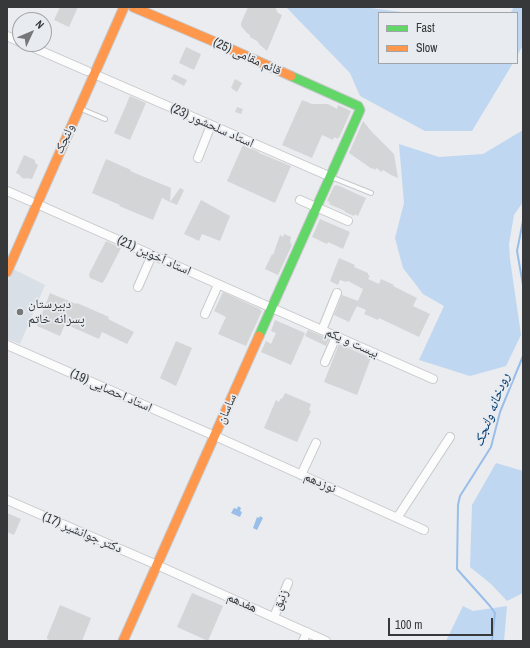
<!DOCTYPE html>
<meta charset="utf-8">
<style>
body{margin:0}
#map{position:relative;width:530px;height:648px;overflow:hidden;background:#eaecef;font-family:"Archivo Narrow",sans-serif}
canvas{display:block}
.frame{position:absolute;inset:0;border:8px solid #36383a;pointer-events:none}
.legend{position:absolute;left:378px;top:12px;width:140px;height:52px;box-sizing:border-box;background:#e8ecf1;border:1px solid #a1a4a8;margin:0;padding:5px 7px;list-style:none;font-size:12px;color:#36383a}
.legend li{display:flex;align-items:center;gap:8px;height:20px}
.legend b{width:20px;border:1px solid #a1a4a8}
.north{position:absolute;left:12px;top:12px;width:40px;height:40px;box-sizing:border-box;background:#e8ecf1;border:1px solid #a1a4a8;border-radius:50%;rotate:46deg;font-size:11px;font-weight:700;line-height:16px;text-align:center;color:#36383a}
.north::after{content:'';display:block;margin:auto;width:14px;height:18px;background:#757779;clip-path:polygon(50% 0,100% 100%,50% 72%,0 100%)}
.scale{position:absolute;left:388px;top:618px;width:105px;height:18px;box-sizing:border-box;border:2px solid #36383a;border-top:0;padding-left:5px;font-size:12px;line-height:14px;white-space:nowrap;color:#36383a;-webkit-text-stroke:3px #e8ecf1;paint-order:stroke}
</style>
<div id="map">
<canvas width="530" height="648"></canvas>
<div class="frame"></div>
<ul class="legend">
<li><b style="height:5px;background:#63d668"></b>Fast</li>
<li><b style="height:5px;background:#ff974d"></b>Slow</li>
</ul>
<div class="north">N</div>
<div class="scale">100 m</div>
</div>
<script>
const c = document.querySelector('canvas').getContext('2d');
c.lineJoin = 'round';
function fill(path, color) {
  c.fillStyle = color;
  c.fill(path, 'evenodd');
}
function shape(rows) {
  const path = new Path2D();
  for (const r of rows) {
    path.moveTo(r[0], r[1]);
    for (let i = 2; i < r.length; i += 2) path.lineTo(r[i], r[i + 1]);
  }
  return path;
}
function strokePath(path, color, width, dash) {
  c.strokeStyle = color;
  c.lineWidth = width;
  c.lineCap = dash ? 'butt' : 'round';
  c.setLineDash(dash || []);
  c.stroke(path);
}
function write(font, color, halo, rows, align = 'center') {
  c.font = font + ' "Archivo Narrow","Noto Naskh Arabic",sans-serif';
  c.lineWidth = 3.5;
  c.setLineDash([]);
  c.textBaseline = 'middle';
  c.strokeStyle = halo;
  c.fillStyle = color;
  for (const [text, x, y, turn = 0] of rows) {
    c.save();
    c.translate(x, y);
    c.rotate((+turn || 0) * Math.PI / 180);
    c.textAlign = isNaN(turn) ? turn : align;
    if (halo) c.strokeText(text, 0, 0);
    c.fillText(text, 0, 0);
    c.restore();
  }
}
fill(shape([
 [13,269,45,285,20,344,7,339,7,283]
]), '#d9dfe6');
fill(shape([
 [286,7,363,7,409,13,379,13,379,63,513,63,472,131,425,131,360,96,350,73],
 [512,7,523,7,523,45,517,56,517,13,510,13,513,9],
 [523,130,523,202,514,215,509,244,510,259,521,335,506,366,470,376,419,360,444,306,423,294,403,268,395,238,404,203,399,144,439,157,483,154],
 [496,463,523,471,523,593,507,601,491,584,470,567,472,505],
 [463,606,473,611,507,606,504,641,446,641]
]), '#c0d7f1');
fill(shape([
 [238,506,241,508,240,511,242,512,240,517,231,513,234,508,237,509],
 [260,516,263,518,257,530,253,528,257,517,259,518]
]), '#99bee9');
strokePath(shape([
 [523,221,517,251,523,285],
 [492,641,495,613,490,606,457,569,458,505,460,496,491,447,500,412,523,356]
]), '#99bee9', 2);
fill(shape([
 [60,7,78,7,69,27,54,20],
 [248,7,275,7,278,13,282,15,267,51,260,45,257,41,250,37,250,35,247,33,241,26,241,23],
 [186,47,201,54,194,70,179,63],
 [174,74,187,80,184,86,171,79],
 [235,79,242,83,237,92,231,88],
 [130,96,146,103,130,140,114,133],
 [302,100,312,104,328,104,337,109,338,105,351,111,339,138,338,137,338,139,334,137,333,140,322,135,312,158,282,145],
 [237,107,243,109,241,114,235,112],
 [363,121,372,132,394,154,398,178,391,175,383,170,381,172,377,168,375,170,373,168,372,169,349,153],
 [243,145,259,152,259,153,291,166,275,203,227,181],
 [24,155,35,160,35,163,38,165,32,179,26,178,24,179,20,176,20,175,16,173],
 [106,159,131,170,130,171,171,188,170,202,162,198,153,220,119,206,120,205,92,193],
 [337,185,366,198,358,216,355,214,354,216,345,212,345,211,329,204,330,202,327,201,334,186],
 [180,188,184,190,177,205,170,202],
 [201,200,230,216,220,241,202,234,199,241,184,234],
 [320,219,350,232,343,249,328,242,327,244,312,237],
 [284,234,291,237,290,242,292,245,278,275,265,269,272,254,273,255,280,235,283,237],
 [106,241,121,248,104,281,102,283,90,278,89,274],
 [339,258,355,265,354,267,368,273,368,275,370,276,368,279,379,284,381,279,394,285,393,286,417,298,413,306,430,314,419,337,379,318,378,320,364,314,366,310,357,306,349,322,334,315,342,295,358,301,363,289,348,281,346,282,340,280,338,285,330,281],
 [223,292,260,309,260,310,262,311,246,346,218,334,226,317,214,311],
 [50,293,76,304,77,303,109,317,108,319,134,332,127,344,102,332,99,339,65,324,60,336,37,326],
 [275,320,305,333,291,365,261,352,266,341,271,344,276,333,271,331],
 [308,330,329,339,326,346,305,336],
 [176,341,192,348,176,386,160,378],
 [339,344,371,358,357,395,324,382],
 [285,393,311,404,309,410,311,411,297,442,264,428,276,400,279,402,281,398,282,399],
 [7,513,21,519,14,535,7,532],
 [192,593,223,606,208,641,177,627],
 [60,605,91,618,82,641,51,641,47,639,47,637]
]), '#d3d5d6');
const lane = shape([
 [81,109,105,119],
 [331,177,371,193]
]);
const street = shape([
 [7,36,20,42],
 [25,44,87,71],
 [94,74,331,177],
 [198,158,211,125],
 [7,191,30,201],
 [300,200,348,221],
 [37,204,272,308,433,379],
 [138,287,152,255],
 [205,314,218,285],
 [322,330,337,293],
 [7,345,215,436,424,530],
 [325,362,336,337],
 [301,475,316,443],
 [7,500,157,565,326,641],
 [397,518,450,437],
 [274,617,288,583],
 [303,641,307,632]
]);
const fast = shape([
 [259,336,360,110,358,106,291,76]
]);
const slow = shape([
 [133,7,215,42,291,76],
 [7,272,124,7],
 [123,641,259,336]
]);
strokePath(lane, '#c6c8ca', 6);
strokePath(street, '#c6c8ca', 10);
strokePath(fast, '#c6c8ca', 11);
strokePath(slow, '#c6c8ca', 11);
strokePath(lane, '#fcfcfd', 4);
strokePath(street, '#fcfcfd', 8);
strokePath(fast, '#63d668', 9);
strokePath(slow, '#ff974d', 9);
for (const [x, y, r, color] of [
 [20,312,4,"#757779"]
]) {
  const dot = new Path2D();
  dot.arc(x, y, r, 0, 2 * Math.PI);
  c.fillStyle = color;
  c.fill(dot);
  strokePath(dot, '#e8ecf1', 1.5);
}
write('13px', '#36383a', '#e8ecf1', [
 ["قائم مقامی (25)",247,57,24],
 ["استاد سلحشور (23)",212,126,24],
 ["ولنجک",65,139,-66],
 ["استاد اَخوَين (21)",154,256,24],
 ["بیست و یکم",352,343,24],
 ["استاد احصایی (19)",111,391,24],
 ["ساسان",227,409,-66],
 ["نوزدهم",320,483,24],
 ["دکتر جوانشیر (17)",82,533,23],
 ["زنبق",281,600,-68],
 ["هفدهم",242,603,24]
]);
write('13px', '#36383a', '#e8ecf1', [
 ["دبیرستان",28,305],
 ["پسرانه خاتم",28,320]
], 'left');
write('italic 14px', '#003a6f', '#e8ecf1', [
 ["رودخانه ولنجک",492,410,-69]
]);
</script>
